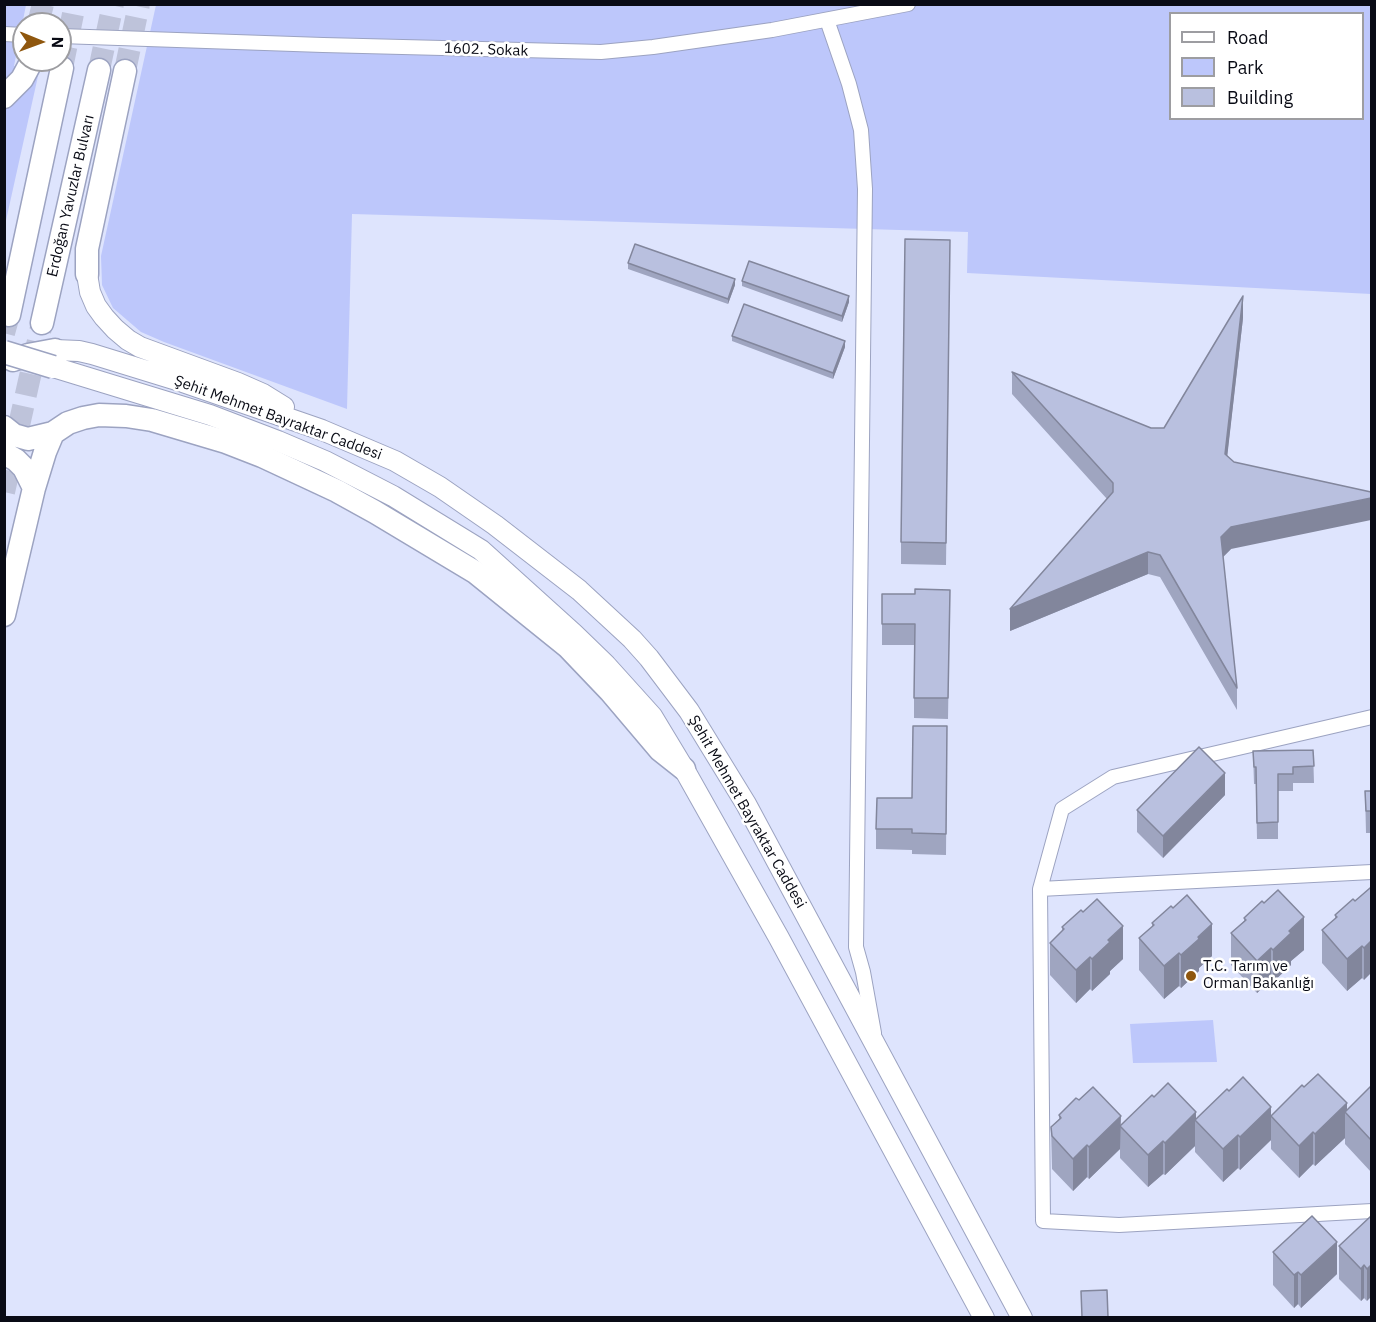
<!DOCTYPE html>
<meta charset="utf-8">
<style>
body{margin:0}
#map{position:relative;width:1376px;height:1322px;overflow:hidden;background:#dee4fd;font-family:"IBM Plex Sans",sans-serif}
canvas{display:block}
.frame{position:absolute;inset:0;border:6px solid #090b15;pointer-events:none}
.legend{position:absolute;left:1169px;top:12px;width:195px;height:108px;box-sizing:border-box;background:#fff;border:2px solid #9d9da1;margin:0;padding:8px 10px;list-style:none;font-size:18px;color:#090b15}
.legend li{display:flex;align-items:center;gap:12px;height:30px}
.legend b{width:30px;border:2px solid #9d9da1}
.north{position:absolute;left:12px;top:12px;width:60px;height:60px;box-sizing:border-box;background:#fff;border:2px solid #9d9da1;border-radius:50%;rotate:91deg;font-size:16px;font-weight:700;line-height:24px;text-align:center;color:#090b15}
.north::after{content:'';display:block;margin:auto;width:21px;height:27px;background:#8f570e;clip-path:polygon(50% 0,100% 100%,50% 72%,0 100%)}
</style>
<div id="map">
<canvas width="1376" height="1322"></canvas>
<div class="frame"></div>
<ul class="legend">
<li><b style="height:8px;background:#fff"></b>Road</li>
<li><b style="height:16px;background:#bdc7fb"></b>Park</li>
<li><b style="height:16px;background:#b9c0df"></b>Building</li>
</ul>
<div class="north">N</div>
</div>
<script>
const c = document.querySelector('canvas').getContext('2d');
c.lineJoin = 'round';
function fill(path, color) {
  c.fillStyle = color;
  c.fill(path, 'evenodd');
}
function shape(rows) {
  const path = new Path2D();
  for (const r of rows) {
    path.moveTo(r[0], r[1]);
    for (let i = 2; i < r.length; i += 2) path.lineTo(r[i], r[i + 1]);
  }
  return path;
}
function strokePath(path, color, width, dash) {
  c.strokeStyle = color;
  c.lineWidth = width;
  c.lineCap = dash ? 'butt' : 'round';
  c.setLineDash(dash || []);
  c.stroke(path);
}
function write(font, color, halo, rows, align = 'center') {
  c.font = font + ' "IBM Plex Sans",sans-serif';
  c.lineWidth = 5;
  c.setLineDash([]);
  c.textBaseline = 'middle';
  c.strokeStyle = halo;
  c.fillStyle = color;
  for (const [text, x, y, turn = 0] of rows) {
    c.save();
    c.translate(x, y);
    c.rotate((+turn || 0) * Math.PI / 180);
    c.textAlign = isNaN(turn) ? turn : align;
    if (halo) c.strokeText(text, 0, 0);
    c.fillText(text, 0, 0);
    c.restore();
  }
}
fill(shape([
 [5,5,26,5,14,66,40,67,5,225],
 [156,5,1371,5,1371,294,967,273,968,232,352,214,347,409,164,342,141,332,113,308,102,285,101,256],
 [1170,14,1362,14,1362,118,1170,118],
 [1213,1020,1217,1062,1133,1063,1130,1024]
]), '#bdc7fb');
strokePath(shape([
 [38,24,43,4],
 [62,68,75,4],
 [99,70,113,4],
 [125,71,139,4],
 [4,333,9,315],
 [4,492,42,323]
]), '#bec3da', 22, [22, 11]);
const minor = shape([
 [827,20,849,84,861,130,865,189,856,947,863,972,874,1033],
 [4,34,24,35],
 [60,36,323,45,601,52,653,47,772,30,908,4],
 [1372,717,1113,777,1062,809,1040,889,1043,1221,1119,1225,1372,1211],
 [1040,889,1372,872]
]);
const secondary = shape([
 [87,274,90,292,96,306,104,317,115,329,128,340,140,347,238,383,263,394,284,407],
 [55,350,79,351,92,354,183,382,322,430,395,461,440,487,495,525,579,590,632,639,649,658,689,711,746,804,1022,1318],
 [53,367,210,415,278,441,325,461,393,496,481,550,574,634,606,665,652,716,684,769,779,938,984,1318]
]);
const primary = shape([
 [4,97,22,79,29,66],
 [87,274,87,249,125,71],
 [9,315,62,68],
 [42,323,99,70],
 [13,360,28,355,55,350],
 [4,427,14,435,28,439,53,433,68,423,83,418,99,415,126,416,152,420,226,442,262,456,337,491,375,512,475,572,568,647,610,691,660,750,684,769],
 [4,453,16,460,24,468,34,488],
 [4,615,34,488,45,452,53,433]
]);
strokePath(minor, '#9ca3c1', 16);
strokePath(secondary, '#9ca3c1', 22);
strokePath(primary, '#9ca3c1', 25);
strokePath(minor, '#fff', 14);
strokePath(secondary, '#fff', 20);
strokePath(primary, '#fff', 22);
const primaryBridge = shape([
 [4,352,53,367]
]);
strokePath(primaryBridge, '#9ca3c1', 25, []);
strokePath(primaryBridge, '#fff', 22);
fill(shape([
 [950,240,946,565,901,564,901,542],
 [628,263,735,285,728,304,628,269],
 [742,281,849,302,842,322,742,286],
 [1243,318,1227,456,1231,549,1223,557,1237,688,1237,710,1160,577,1148,574,1010,631,1107,499,1012,394,1012,372,1151,428,1164,428],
 [732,336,845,347,833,379,732,341],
 [950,590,948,719,914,718,914,645,882,645,882,594,915,594],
 [947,726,946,855,912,854,912,850,876,849,876,829,912,798],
 [1313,750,1314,783,1293,783,1293,791,1278,791,1278,839,1257,839,1256,784,1254,784,1253,751],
 [1365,791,1371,791,1371,833,1366,833],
 [1225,795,1163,858,1137,832,1137,810],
 [1370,888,1364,980,1362,978,1347,991,1322,963,1322,930,1335,919,1335,915,1355,901],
 [1244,918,1304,950,1291,961,1291,965,1273,982,1271,980,1257,993,1231,965,1231,933,1244,921],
 [1152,923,1212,956,1199,968,1199,971,1181,988,1179,986,1164,999,1139,970,1139,938,1152,927],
 [1062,927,1123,959,1110,971,1110,974,1092,991,1090,989,1076,1003,1050,975,1050,943,1062,931],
 [1371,1086,1371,1172,1345,1144,1345,1138,1315,1166,1313,1164,1299,1178,1271,1149,1271,1140,1240,1170,1238,1168,1223,1182,1195,1152,1195,1146,1165,1175,1163,1174,1148,1187,1120,1158,1120,1149,1089,1179,1087,1177,1073,1191,1052,1169,1051,1127,1059,1119,1059,1115,1079,1100,1121,1125,1154,1097,1196,1119,1229,1091,1271,1116,1304,1087,1347,1110],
 [1371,1216,1367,1301,1364,1298,1361,1301,1339,1279,1339,1246],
 [1273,1252,1337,1274,1301,1308,1298,1304,1294,1308,1273,1285]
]), '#9fa5c0');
fill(shape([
 [735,279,735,285,728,304,728,299],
 [849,296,849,302,842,322,842,316],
 [1243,296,1243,318,1225,476,1225,454],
 [845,341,845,347,833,379,833,373],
 [1371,498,1371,520,1231,549,1221,559,1221,537,1231,527],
 [1148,552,1148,574,1010,631,1010,609],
 [1225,773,1225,795,1163,858,1163,836],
 [1304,917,1304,950,1291,961,1291,965,1273,982,1273,950,1289,931],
 [1212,924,1212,956,1199,968,1199,971,1181,988,1181,955,1198,937],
 [1123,926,1123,959,1110,971,1110,974,1092,991,1092,959,1108,940],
 [1371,941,1371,973,1364,980,1364,948],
 [1362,946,1362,978,1347,991,1347,959],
 [1271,948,1271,980,1257,993,1257,961],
 [1179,953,1179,986,1164,999,1164,966],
 [1090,957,1090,989,1076,1003,1076,970],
 [1347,1103,1347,1114,1345,1112,1345,1138,1315,1166,1315,1134],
 [1271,1107,1271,1140,1240,1170,1240,1137],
 [1196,1112,1196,1121,1195,1120,1195,1146,1165,1175,1165,1143],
 [1121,1116,1120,1149,1089,1179,1089,1147],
 [1313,1132,1313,1164,1299,1178,1299,1146],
 [1238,1135,1238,1168,1223,1182,1223,1149],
 [1163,1141,1163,1174,1148,1187,1148,1155],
 [1087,1145,1087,1177,1073,1191,1073,1159],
 [1337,1242,1337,1274,1301,1308,1301,1275],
 [1364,1265,1364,1298,1361,1301,1361,1269],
 [1371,1265,1371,1297,1367,1301,1367,1269],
 [1298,1272,1298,1304,1294,1308,1294,1275]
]), '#82869c');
const building = shape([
 [905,239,950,240,946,543,901,542,905,239],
 [635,244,735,279,728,299,628,263,635,244],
 [749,261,849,296,842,316,742,281,749,261],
 [1243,296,1225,454,1234,462,1371,492,1371,498,1231,527,1221,537,1237,688,1160,555,1148,552,1010,609,1113,492,1113,483,1012,372,1151,428,1164,428,1243,296],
 [744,304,845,341,833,373,732,336,744,304],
 [915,589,950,590,948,698,914,698,915,624,882,624,882,594,915,594,915,589],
 [913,726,947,726,946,834,912,833,912,829,876,829,877,798,912,798,913,726],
 [1199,747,1225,773,1163,836,1137,810,1199,747],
 [1313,750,1314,766,1293,767,1293,774,1278,774,1278,822,1257,823,1256,767,1254,767,1253,751,1313,750],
 [1365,791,1371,791,1371,811,1366,811,1365,791],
 [1370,888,1371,890,1371,941,1364,948,1362,946,1347,959,1322,930,1337,917,1335,915,1353,899,1355,901,1370,888],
 [1278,890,1304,917,1289,931,1291,933,1273,950,1271,948,1257,961,1231,933,1246,920,1244,918,1262,901,1264,903,1278,890],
 [1187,895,1212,924,1198,937,1199,939,1181,955,1179,953,1164,966,1139,938,1154,925,1152,923,1171,906,1173,908,1187,895],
 [1097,899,1123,926,1108,940,1110,942,1092,959,1090,957,1076,970,1050,943,1064,929,1062,927,1081,910,1083,912,1097,899],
 [1318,1074,1347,1103,1315,1134,1313,1132,1299,1146,1271,1116,1302,1085,1304,1087,1318,1074],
 [1243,1077,1271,1107,1240,1137,1238,1135,1223,1149,1195,1120,1227,1089,1229,1091,1243,1077],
 [1168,1083,1196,1112,1165,1143,1163,1141,1148,1155,1120,1126,1152,1095,1154,1097,1168,1083],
 [1371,1086,1371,1140,1345,1112,1371,1086],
 [1093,1087,1121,1116,1089,1147,1087,1145,1073,1159,1052,1136,1051,1127,1061,1118,1059,1115,1076,1098,1079,1100,1093,1087],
 [1312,1216,1337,1242,1301,1275,1298,1272,1294,1275,1273,1252,1312,1216],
 [1371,1216,1371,1265,1367,1269,1364,1265,1361,1269,1339,1246,1371,1216],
 [1107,1290,1108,1317,1082,1317,1081,1291,1107,1290]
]);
fill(building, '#b9c0df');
strokePath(building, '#82869c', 1.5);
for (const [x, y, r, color] of [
 [1191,976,6,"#8f570e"]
]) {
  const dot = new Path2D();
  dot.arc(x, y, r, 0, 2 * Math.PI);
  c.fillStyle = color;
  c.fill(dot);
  strokePath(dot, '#fff', 2);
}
write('15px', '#090b15', '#fff', [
 ["1602. Sokak",486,50,2],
 ["Erdoğan Yavuzlar Bulvarı",71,196,-77],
 ["Şehit Mehmet Bayraktar Caddesi",278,418,20],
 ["Şehit Mehmet Bayraktar Caddesi",747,812,60]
]);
write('15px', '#090b15', '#fff', [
 ["T.C. Tarım ve",1203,967],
 ["Orman Bakanlığı",1203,984]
], 'left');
</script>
